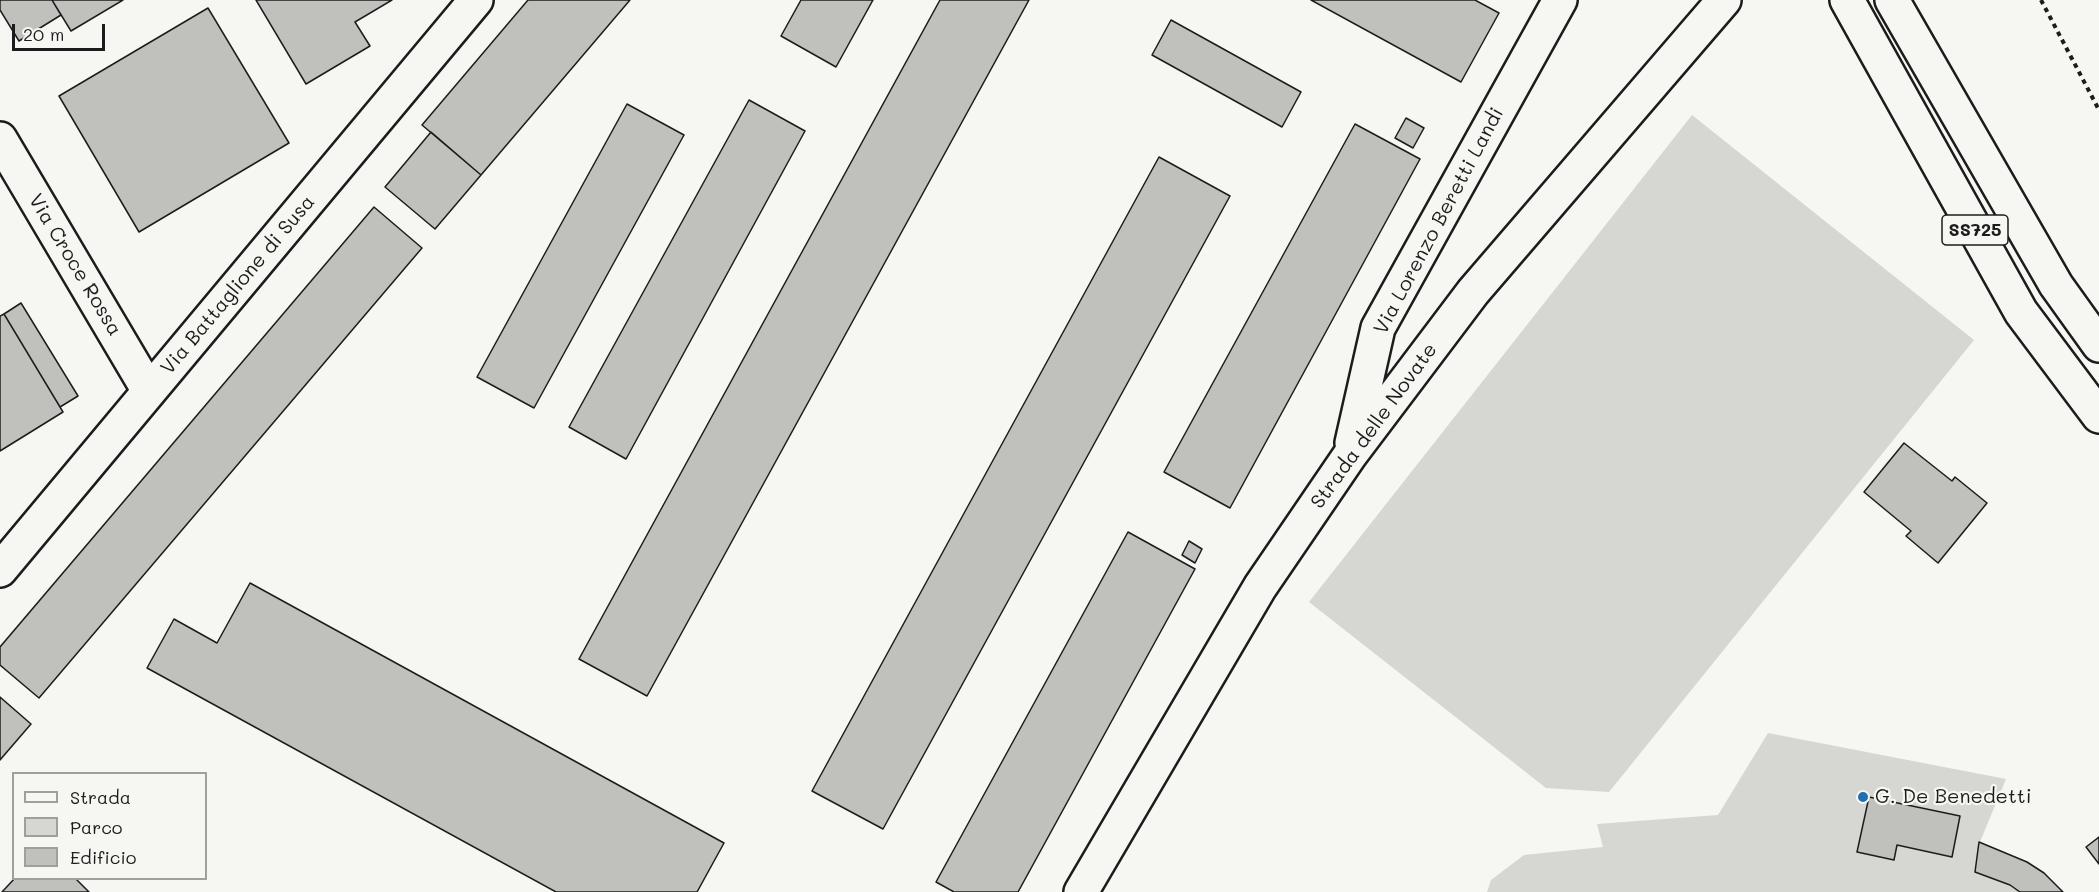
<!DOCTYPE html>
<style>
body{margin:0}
#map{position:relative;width:2099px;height:892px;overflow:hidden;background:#f6f6f2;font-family:Mali,sans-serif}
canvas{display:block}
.legend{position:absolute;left:12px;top:772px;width:195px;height:108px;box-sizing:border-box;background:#f6f6f2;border:2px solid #9f9f9c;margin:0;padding:8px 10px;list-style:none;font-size:18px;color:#1c1c1c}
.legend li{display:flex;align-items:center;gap:12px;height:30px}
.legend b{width:30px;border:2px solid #9f9f9c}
.scale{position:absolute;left:12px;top:24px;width:93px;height:27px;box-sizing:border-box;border:3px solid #1c1c1c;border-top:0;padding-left:8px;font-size:18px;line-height:21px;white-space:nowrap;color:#1c1c1c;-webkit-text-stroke:4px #f6f6f2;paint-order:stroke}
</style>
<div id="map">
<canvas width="2099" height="892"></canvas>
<ul class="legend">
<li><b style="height:8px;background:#f6f6f2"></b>Strada</li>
<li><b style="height:16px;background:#d6d6d2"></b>Parco</li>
<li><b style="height:16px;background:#c0c0bd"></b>Edificio</li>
</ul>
<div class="scale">20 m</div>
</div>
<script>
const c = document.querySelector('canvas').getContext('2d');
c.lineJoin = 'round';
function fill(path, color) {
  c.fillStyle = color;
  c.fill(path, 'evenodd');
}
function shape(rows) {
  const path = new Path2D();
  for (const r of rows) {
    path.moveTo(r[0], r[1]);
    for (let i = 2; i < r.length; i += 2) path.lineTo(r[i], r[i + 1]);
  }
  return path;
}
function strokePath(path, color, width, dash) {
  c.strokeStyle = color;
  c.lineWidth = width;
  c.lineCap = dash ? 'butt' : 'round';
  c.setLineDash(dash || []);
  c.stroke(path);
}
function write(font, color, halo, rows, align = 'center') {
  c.font = font + ' Mali,sans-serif';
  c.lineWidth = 4.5;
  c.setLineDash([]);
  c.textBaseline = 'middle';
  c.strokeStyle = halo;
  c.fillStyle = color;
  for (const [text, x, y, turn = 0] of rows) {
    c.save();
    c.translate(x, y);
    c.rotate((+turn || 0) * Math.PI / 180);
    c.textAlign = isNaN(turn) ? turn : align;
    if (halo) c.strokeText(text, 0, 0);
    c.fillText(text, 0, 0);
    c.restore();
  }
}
fill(shape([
 [1692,115,1974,340,1609,792,1546,788,1309,602],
 [1768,733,2006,779,1980,842,2027,862,2044,873,2063,892,1487,892,1491,880,1524,855,1603,847,1597,824,1718,815]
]), '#d6d6d2');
const building = shape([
 [0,0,52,0,61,15,19,41,0,10,0,0],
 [52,0,123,0,71,31,52,0],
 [256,0,392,0,355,22,370,46,306,84,256,0],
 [528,0,630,0,481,175,422,125,528,0],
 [801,0,873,0,836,67,781,36,801,0],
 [940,0,1029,0,647,696,579,659,940,0],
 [1311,0,1475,0,1499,13,1461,82,1311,0],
 [208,8,289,143,139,232,59,96,208,8],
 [1171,20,1301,92,1282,127,1152,55,1171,20],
 [749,100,805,131,626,459,569,427,749,100],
 [627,104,684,135,534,408,477,377,627,104],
 [1406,118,1424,128,1413,148,1395,138,1406,118],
 [1355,124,1420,159,1230,508,1164,472,1355,124],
 [431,132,481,175,435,229,385,187,431,132],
 [1159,157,1230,196,883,829,812,791,1159,157],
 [374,207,422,248,39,698,0,665,0,647,374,207],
 [21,303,78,396,60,407,4,314,21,303],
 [4,314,63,412,0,451,0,316,4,314],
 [1904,443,1952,481,1955,477,1987,503,1938,563,1906,536,1911,531,1864,492,1904,443],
 [1128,532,1195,569,1018,892,954,892,936,882,1128,532],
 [1189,541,1202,549,1195,563,1182,555,1189,541],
 [250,583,724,843,697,892,556,892,147,668,174,619,217,643,250,583],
 [0,697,31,724,0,760,0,697],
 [1869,797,1960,816,1952,857,1897,845,1894,860,1857,852,1869,797],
 [2099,837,2099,864,2086,847,2099,837],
 [1979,842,2027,862,2044,873,2063,892,2020,892,2010,885,1975,872,1979,842],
 [15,878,75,878,89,892,2,892,15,878]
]);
fill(building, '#c0c0bd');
strokePath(building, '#1c1c1c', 1.5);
const minor = shape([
 [0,139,149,391],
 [1352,443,1378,328,1560,0],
 [0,570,476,0],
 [1081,892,1260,587,1350,455,1473,292,1724,0]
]);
const highway = shape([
 [1847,0,2021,312,2099,416],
 [1892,0,2056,285,2099,345]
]);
strokePath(minor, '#1c1c1c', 38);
strokePath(highway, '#1c1c1c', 38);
strokePath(shape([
 [2041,0,2099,110]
]), '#1c1c1c', 4, [4.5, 4.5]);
strokePath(minor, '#f6f6f2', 33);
strokePath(highway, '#f6f6f2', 33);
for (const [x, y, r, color] of [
 [1863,797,6,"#1f6fb2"]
]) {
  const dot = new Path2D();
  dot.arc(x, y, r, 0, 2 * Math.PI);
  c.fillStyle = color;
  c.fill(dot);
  strokePath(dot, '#f6f6f2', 2);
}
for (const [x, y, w] of [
 [1975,230,66]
]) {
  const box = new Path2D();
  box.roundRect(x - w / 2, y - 15, w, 30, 4.5);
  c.fillStyle = '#f6f6f2';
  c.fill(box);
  strokePath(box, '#1c1c1c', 1.5);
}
write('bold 18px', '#1c1c1c', null, [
 ["SS725",1975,230]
]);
write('20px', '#1c1c1c', '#f6f6f2', [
 ["Via Lorenzo Beretti Landi",1439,221,-62],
 ["Via Croce Rossa",75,265,59],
 ["Via Battaglione di Susa",238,285,-50],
 ["Strada delle Novate",1374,426,-54]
]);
write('20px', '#1c1c1c', '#f6f6f2', [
 ["G. De Benedetti",1875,797]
], 'left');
</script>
